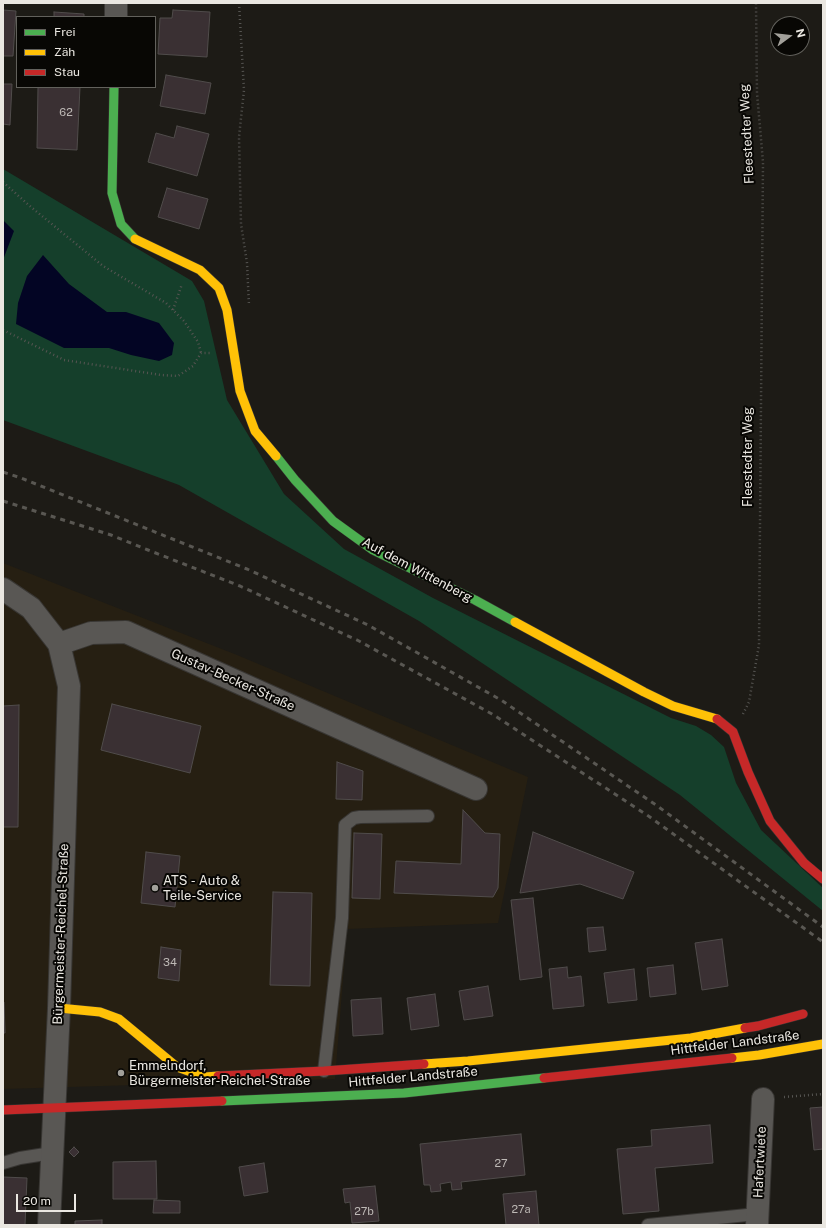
<!DOCTYPE html>
<meta charset="utf-8">
<style>
body{margin:0}
#map{position:relative;width:826px;height:1228px;overflow:hidden;background:#1d1b16;font-family:"Public Sans",sans-serif}
canvas{display:block}
.frame{position:absolute;inset:0;border:4px solid #eae7e1;pointer-events:none}
.legend{position:absolute;left:16px;top:16px;width:140px;height:72px;box-sizing:border-box;background:#080704;border:1px solid #62615c;margin:0;padding:5px 7px;list-style:none;font-size:12px;color:#eae7e1}
.legend li{display:flex;align-items:center;gap:8px;height:20px}
.legend b{width:20px;border:1px solid #62615c}
.north{position:absolute;left:770px;top:16px;width:40px;height:40px;box-sizing:border-box;background:#080704;border:1px solid #62615c;border-radius:50%;rotate:75deg;font-size:11px;font-weight:700;line-height:16px;text-align:center;color:#eae7e1}
.north::after{content:'';display:block;margin:auto;width:14px;height:18px;background:#a2a09a;clip-path:polygon(50% 0,100% 100%,50% 72%,0 100%)}
.scale{position:absolute;left:16px;top:1194px;width:60px;height:18px;box-sizing:border-box;border:2px solid #eae7e1;border-top:0;padding-left:5px;font-size:12px;line-height:14px;white-space:nowrap;color:#eae7e1;-webkit-text-stroke:3px #080704;paint-order:stroke}
</style>
<div id="map">
<canvas width="826" height="1228"></canvas>
<div class="frame"></div>
<ul class="legend">
<li><b style="height:5px;background:#4caf50"></b>Frei</li>
<li><b style="height:5px;background:#ffc107"></b>Zäh</li>
<li><b style="height:5px;background:#c62828"></b>Stau</li>
</ul>
<div class="north">N</div>
<div class="scale">20 m</div>
</div>
<script>
const c = document.querySelector('canvas').getContext('2d');
c.lineJoin = 'round';
function fill(path, color) {
  c.fillStyle = color;
  c.fill(path, 'evenodd');
}
function shape(rows) {
  const path = new Path2D();
  for (const r of rows) {
    path.moveTo(r[0], r[1]);
    for (let i = 2; i < r.length; i += 2) path.lineTo(r[i], r[i + 1]);
  }
  return path;
}
function strokePath(path, color, width, dash) {
  c.strokeStyle = color;
  c.lineWidth = width;
  c.lineCap = dash ? 'butt' : 'round';
  c.setLineDash(dash || []);
  c.stroke(path);
}
function write(font, color, halo, rows, align = 'center') {
  c.font = font + ' "Public Sans",sans-serif';
  c.lineWidth = 4;
  c.setLineDash([]);
  c.textBaseline = 'middle';
  c.strokeStyle = halo;
  c.fillStyle = color;
  for (const [text, x, y, turn = 0] of rows) {
    c.save();
    c.translate(x, y);
    c.rotate((+turn || 0) * Math.PI / 180);
    c.textAlign = isNaN(turn) ? turn : align;
    if (halo) c.strokeText(text, 0, 0);
    c.fillText(text, 0, 0);
    c.restore();
  }
}
fill(shape([
 [3,563,237,655,528,777,498,923,347,929,335,1079,3,1089]
]), '#261f12');
fill(shape([
 [3,169,192,281,204,301,227,400,284,494,344,549,433,598,671,718,696,726,711,735,724,747,736,783,761,830,823,888,823,911,680,795,419,621,179,485,3,420]
]), '#153f2b');
fill(shape([
 [3,220,14,231,3,260],
 [43,255,69,284,107,312,126,312,159,323,174,343,172,355,159,361,131,355,109,348,64,348,16,324,18,303,27,276]
]), '#030524');
const building = shape([
 [3,10,16,11,13,56,3,56,3,10],
 [173,10,210,12,207,57,158,54,160,18,172,18,173,10],
 [54,12,84,14,84,17,54,17,54,12],
 [166,75,211,83,205,114,160,106,166,75],
 [3,84,12,84,10,125,3,124,3,84],
 [38,87,80,87,77,150,37,148,38,87],
 [177,126,209,134,197,176,148,162,156,133,174,138,177,126],
 [167,188,208,199,199,229,158,217,167,188],
 [112,704,201,726,190,773,101,750,112,704],
 [19,705,18,827,3,827,3,706,19,705],
 [337,762,363,771,362,800,336,799,337,762],
 [463,810,485,833,500,834,498,888,493,897,394,893,396,861,461,864,463,810],
 [533,832,634,872,623,899,580,884,520,893,533,832],
 [354,833,382,834,380,899,352,898,354,833],
 [146,852,180,856,175,907,141,903,146,852],
 [273,892,312,893,310,986,270,985,273,892],
 [533,898,542,977,520,980,511,900,533,898],
 [603,927,606,950,589,952,587,928,603,927],
 [722,939,728,986,702,990,695,943,722,939],
 [161,947,181,950,179,981,158,978,161,947],
 [673,965,676,994,650,997,647,968,673,965],
 [567,967,568,978,581,976,584,1006,553,1009,549,969,567,967],
 [634,969,637,1000,608,1003,604,973,634,969],
 [488,986,493,1016,464,1020,459,991,488,986],
 [435,994,439,1026,411,1030,407,998,435,994],
 [381,998,383,1034,353,1036,351,1000,381,998],
 [3,1002,4,1002,5,1033,3,1033,3,1002],
 [823,1107,823,1149,814,1150,810,1108,823,1107],
 [710,1125,713,1163,655,1168,659,1211,623,1214,617,1149,652,1146,651,1130,710,1125],
 [521,1134,525,1175,461,1182,462,1189,452,1190,451,1182,440,1184,441,1191,431,1192,430,1185,424,1185,420,1144,521,1134],
 [74,1147,79,1152,74,1157,69,1152,74,1147],
 [156,1161,157,1199,113,1199,113,1162,156,1161],
 [264,1163,268,1192,244,1196,239,1167,264,1163],
 [3,1177,27,1178,25,1225,3,1225,3,1177],
 [375,1186,379,1221,352,1223,350,1202,345,1203,343,1189,375,1186],
 [536,1191,539,1225,506,1225,503,1194,536,1191],
 [154,1200,180,1201,180,1213,153,1213,154,1200],
 [102,1220,102,1225,75,1225,75,1221,102,1220]
]);
fill(building, '#3a3033');
strokePath(building, '#504c4b', 1);
const lane = shape([
 [324,1071,342,918,345,825,354,818,360,817,428,816],
 [3,1163,20,1158,52,1153],
 [648,1225,757,1214]
]);
const street = shape([
 [116,17,116,3],
 [3,589,31,608,59,644,69,686,59,1008,49,1225],
 [59,644,91,633,126,632,476,789],
 [757,1225,763,1099]
]);
const fast = shape([
 [114,87,112,193,121,224,135,239],
 [276,456,295,480,333,521,373,550,475,600,515,622],
 [222,1101,404,1093,544,1078]
]);
const slow = shape([
 [135,239,200,270,219,288,227,310,240,391,255,431,276,456],
 [515,622,644,692,673,706,717,719],
 [59,1008,100,1012,119,1019,177,1067,205,1077,218,1076],
 [732,1058,759,1055,823,1044],
 [424,1064,468,1061,691,1038,745,1028]
]);
const jam = shape([
 [717,719,733,732,748,772,770,821,804,863,823,879],
 [745,1028,758,1026,803,1014],
 [218,1076,324,1071,424,1064],
 [544,1078,732,1058],
 [3,1110,222,1101]
]);
strokePath(lane, '#383633', 14);
strokePath(street, '#383633', 24);
strokePath(fast, '#383633', 10);
strokePath(slow, '#383633', 10);
strokePath(jam, '#383633', 10);
strokePath(shape([
 [239,3,244,90,239,137,241,224,247,263,249,306],
 [3,182,31,207,103,266,166,303,184,321,198,342,201,353],
 [173,310,182,284],
 [3,330,64,360,161,375,178,376,193,366,201,353,212,353],
 [743,714,749,702,759,645,763,162,757,93,756,3],
 [784,1097,823,1094]
]), '#565552', 2.5, [1, 3]);
strokePath(lane, '#595754', 12);
strokePath(street, '#595754', 22);
strokePath(fast, '#4caf50', 9);
strokePath(slow, '#ffc107', 9);
strokePath(jam, '#c62828', 9);
strokePath(shape([
 [3,472,21,478,247,569,368,625,501,700,656,805,823,927],
 [3,501,111,535,148,550,240,586,359,641,492,714,647,815,823,942]
]), '#595752', 3, [5, 5]);
for (const [x, y, r, color] of [
 [155,888,4,"#a2a09a"],
 [121,1073,4,"#a2a09a"]
]) {
  const dot = new Path2D();
  dot.arc(x, y, r, 0, 2 * Math.PI);
  c.fillStyle = color;
  c.fill(dot);
  strokePath(dot, '#080704', 1.5);
}
write('11px', '#beb9b6', null, [
 ["62",66,113],
 ["34",170,963],
 ["27",501,1164],
 ["27a",521,1210],
 ["27b",364,1212]
]);
write('13px', '#eae7e1', '#080704', [
 ["Fleestedter Weg",747,134,-93],
 ["Fleestedter Weg",748,457,-90],
 ["Auf dem Wittenberg",417,570,28],
 ["Gustav-Becker-Straße",233,680,24],
 ["Bürgermeister-Reichel-Straße",61,934,-88],
 ["Hittfelder Landstraße",735,1043,-7],
 ["Hittfelder Landstraße",413,1077,-5],
 ["Hafertwiete",760,1162,-87]
]);
write('13px', '#eae7e1', '#080704', [
 ["ATS - Auto &",163,881],
 ["Teile-Service",163,896],
 ["Emmelndorf,",129,1066],
 ["Bürgermeister-Reichel-Straße",129,1081]
], 'left');
</script>
